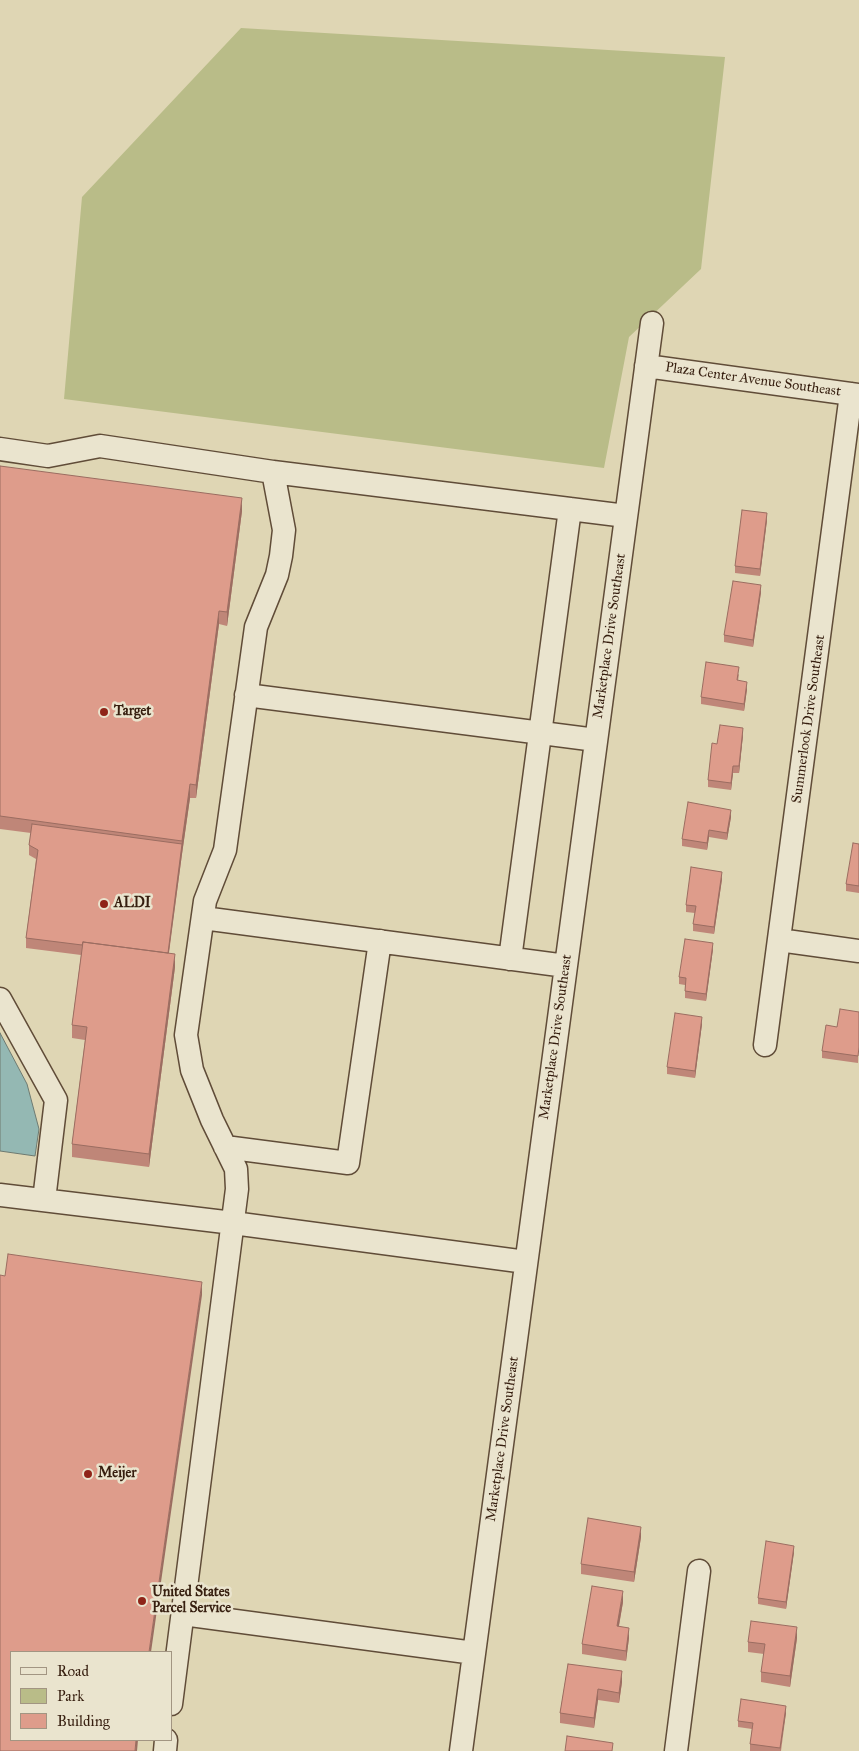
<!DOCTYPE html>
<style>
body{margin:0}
#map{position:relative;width:859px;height:1751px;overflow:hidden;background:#dfd6b4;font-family:"IM FELL Great Primer",serif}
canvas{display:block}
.legend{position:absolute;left:10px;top:1651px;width:162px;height:90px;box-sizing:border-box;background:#eae4ce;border:1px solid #a29582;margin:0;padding:6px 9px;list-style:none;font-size:15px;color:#361e0f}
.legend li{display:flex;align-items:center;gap:10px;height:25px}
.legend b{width:25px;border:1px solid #a29582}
</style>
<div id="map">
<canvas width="859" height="1751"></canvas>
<ul class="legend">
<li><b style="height:6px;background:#eae4ce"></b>Road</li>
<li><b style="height:14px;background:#b9bc88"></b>Park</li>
<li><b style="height:14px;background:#de9c8b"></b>Building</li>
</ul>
</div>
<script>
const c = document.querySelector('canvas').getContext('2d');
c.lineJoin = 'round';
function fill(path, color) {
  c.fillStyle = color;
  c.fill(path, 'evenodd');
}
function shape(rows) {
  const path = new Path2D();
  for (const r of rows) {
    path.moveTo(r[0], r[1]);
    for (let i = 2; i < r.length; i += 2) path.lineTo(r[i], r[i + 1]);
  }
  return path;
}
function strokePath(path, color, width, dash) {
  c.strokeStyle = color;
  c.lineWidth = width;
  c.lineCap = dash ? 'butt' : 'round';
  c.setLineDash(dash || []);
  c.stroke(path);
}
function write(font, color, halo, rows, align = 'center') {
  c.font = font + ' "IM FELL Great Primer",serif';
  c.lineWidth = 5;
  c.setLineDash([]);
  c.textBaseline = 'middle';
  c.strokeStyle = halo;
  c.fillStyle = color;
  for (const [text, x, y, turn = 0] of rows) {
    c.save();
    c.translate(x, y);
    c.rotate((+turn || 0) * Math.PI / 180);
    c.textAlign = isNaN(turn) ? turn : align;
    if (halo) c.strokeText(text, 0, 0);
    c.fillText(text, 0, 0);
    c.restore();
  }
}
fill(shape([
 [241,28,725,57,701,269,629,337,604,468,64,399,82,197]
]), '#b9bc88');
const water = shape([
 [0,1033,27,1084,39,1129,35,1156,0,1151,0,1033]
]);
fill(water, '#94b8b3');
strokePath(water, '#6e7a71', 1);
const minor = shape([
 [646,366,859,395],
 [0,449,48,456,100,446,273,472],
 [246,695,596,740],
 [203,918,566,966],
 [779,940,859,951],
 [510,959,570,509],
 [0,999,56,1100,44,1200],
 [765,1045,851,394],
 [225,1147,348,1163,380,941],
 [0,1195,233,1223,526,1262],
 [183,1614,474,1653],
 [171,1704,237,1189,236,1169,212,1120,192,1070,186,1035,205,901,225,850,256,627,277,575,281,556,284,530,273,472,626,516],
 [165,1751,166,1740],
 [461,1751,652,323],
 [676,1751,699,1571]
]);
strokePath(minor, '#604c38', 25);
strokePath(minor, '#eae4ce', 22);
fill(shape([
 [0,466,242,511,227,626,219,624,196,798,190,798,182,854,169,953,175,967,149,1167,72,1157,72,1144,85,1040,72,1038,72,1025,81,955,26,948,26,938,36,859,29,855,29,845,31,833,0,829],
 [767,520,760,576,735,573,735,566],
 [761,592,753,647,724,642,724,635],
 [739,674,738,681,747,689,744,711,701,704,701,697],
 [743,735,739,773,733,773,731,790,708,787,708,780,717,744],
 [731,817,727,840,709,837,707,850,682,846,682,839],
 [859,844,859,893,846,891,846,884],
 [722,879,714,934,693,931,693,924,695,913,686,912,686,905],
 [713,949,706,1001,685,998,685,985,679,984,679,977],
 [859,1012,858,1063,822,1058,822,1051,837,1027],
 [702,1024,695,1078,667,1074,667,1067],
 [641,1537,634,1582,581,1574,581,1564],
 [794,1552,786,1609,758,1604,758,1598],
 [623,1602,619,1626,629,1638,626,1661,582,1654,582,1644],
 [797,1638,790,1687,761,1682,761,1672,764,1654,748,1652,748,1642],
 [568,1664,622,1682,619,1703,598,1700,594,1728,560,1723,560,1713],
 [786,1713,781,1751,750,1751,750,1744,752,1729,738,1727,738,1721]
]), '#bf8678');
fill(shape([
 [242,498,242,511,227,626,227,612],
 [767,513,767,520,760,576,760,569],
 [761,585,761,592,753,647,753,640],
 [219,611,219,624,196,798,196,785],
 [747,682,747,689,744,711,744,704],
 [743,728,743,735,739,773,739,766],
 [733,766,733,773,731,790,731,783],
 [190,784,190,798,182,854,167,966,167,956,182,841],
 [731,810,731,817,727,840,727,833],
 [709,830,709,837,707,850,707,843],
 [722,872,722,879,714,934,714,927],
 [713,943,713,949,706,1001,706,994],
 [175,954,175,967,149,1167,149,1154],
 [702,1017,702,1024,695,1078,695,1071],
 [202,1282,202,1295,151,1652,149,1652],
 [641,1527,641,1537,634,1582,634,1572],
 [794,1546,794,1552,786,1609,786,1602],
 [623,1591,623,1602,617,1636,617,1626],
 [797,1627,797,1638,790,1687,790,1676],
 [629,1628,629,1638,626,1661,626,1651],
 [622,1671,622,1682,619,1703,619,1693],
 [598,1689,598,1700,594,1728,594,1718],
 [786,1706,786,1713,780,1751,780,1748],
 [136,1740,138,1740,137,1751,135,1751]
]), '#9b6d61');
const building = shape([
 [0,466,242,498,227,612,219,611,196,785,190,784,182,841,0,816,0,466],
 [742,510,767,513,760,569,735,566,742,510],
 [733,581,761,585,753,640,724,635,733,581],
 [706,662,739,667,737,680,747,682,744,704,701,697,706,662],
 [720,725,743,728,739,766,733,766,731,783,708,780,712,743,717,744,720,725],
 [688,802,731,810,727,833,709,830,707,843,682,839,688,802],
 [32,824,182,844,168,953,83,942,82,945,26,938,38,850,29,845,32,824],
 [853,843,859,844,859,886,846,884,853,843],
 [691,867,722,872,714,927,693,924,696,906,686,905,691,867],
 [685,939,713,943,706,994,685,991,686,978,679,977,685,939],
 [83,942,175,954,149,1154,72,1144,87,1027,72,1025,83,942],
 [840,1009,859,1012,859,1047,858,1056,822,1051,826,1025,837,1027,840,1009],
 [675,1013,702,1017,695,1071,667,1067,675,1013],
 [8,1254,202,1282,149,1652,11,1652,11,1740,136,1740,135,1751,0,1751,0,1275,5,1276,8,1254],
 [588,1518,641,1527,634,1572,581,1564,588,1518],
 [766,1541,794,1546,786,1602,758,1598,766,1541],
 [592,1586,623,1591,617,1626,629,1628,626,1651,582,1644,592,1586],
 [751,1621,797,1627,790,1676,761,1672,765,1644,748,1642,751,1621],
 [568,1664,622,1671,619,1693,598,1689,594,1718,560,1713,568,1664],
 [741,1699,786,1706,780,1748,750,1744,753,1723,738,1721,741,1699],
 [567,1736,613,1743,612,1751,565,1751,567,1736]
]);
fill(building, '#de9c8b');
strokePath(building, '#9b6d61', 1);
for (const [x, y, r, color] of [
 [104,712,5,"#8f2418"],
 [104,904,5,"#8f2418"],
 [88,1474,5,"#8f2418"],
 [142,1601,5,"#8f2418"]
]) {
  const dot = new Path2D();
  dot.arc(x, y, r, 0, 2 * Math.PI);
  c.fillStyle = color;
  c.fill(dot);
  strokePath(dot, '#eae4ce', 2);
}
write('14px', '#361e0f', '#eae4ce', [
 ["Plaza Center Avenue Southeast",753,380,8],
 ["Marketplace Drive Southeast",610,636,-82],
 ["Summerlook Drive Southeast",809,719,-82],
 ["Marketplace Drive Southeast",556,1037,-82],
 ["Marketplace Drive Southeast",503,1439,-82]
]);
write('bold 14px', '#361e0f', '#eae4ce', [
 ["Target",114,712],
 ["ALDI",114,904],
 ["Meijer",98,1474],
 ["United States",152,1593],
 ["Parcel Service",152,1609]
], 'left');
</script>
